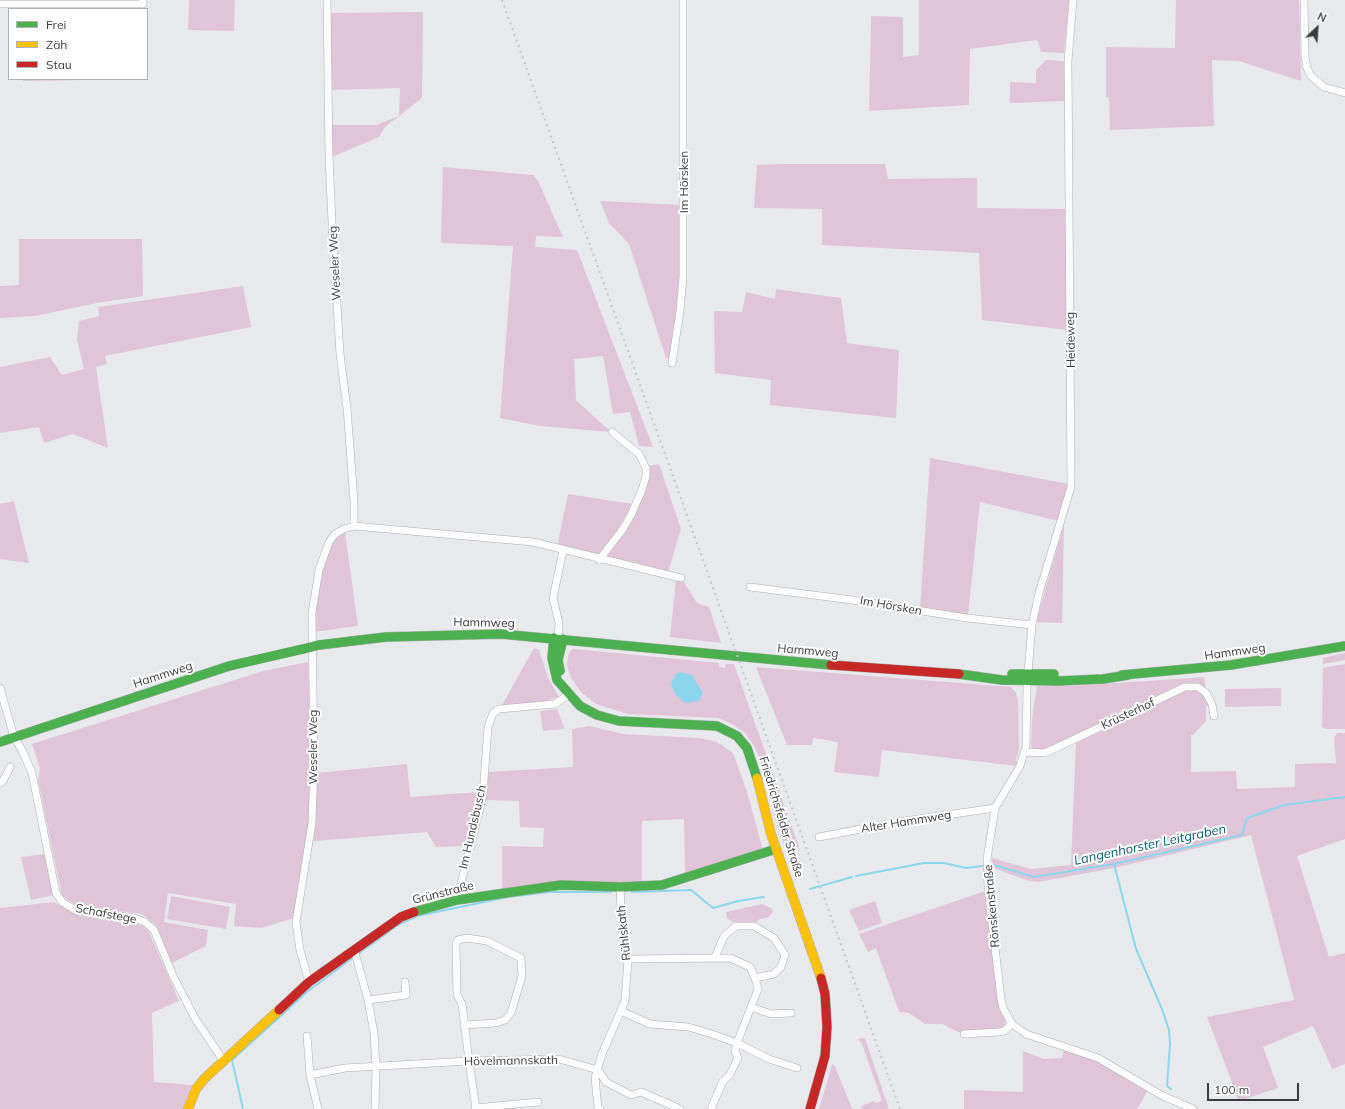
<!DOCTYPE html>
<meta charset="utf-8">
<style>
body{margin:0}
#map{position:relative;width:1345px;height:1109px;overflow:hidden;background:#e8e9ed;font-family:Mulish,sans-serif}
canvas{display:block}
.legend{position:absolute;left:8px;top:8px;width:140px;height:72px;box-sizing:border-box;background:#fff;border:1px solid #b1b1b2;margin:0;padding:5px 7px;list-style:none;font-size:12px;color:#3c3c3f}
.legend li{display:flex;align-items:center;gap:8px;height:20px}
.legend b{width:20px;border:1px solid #b1b1b2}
.north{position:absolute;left:1297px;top:8px;width:40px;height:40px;-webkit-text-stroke:3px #fff;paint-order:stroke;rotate:25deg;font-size:11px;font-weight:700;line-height:16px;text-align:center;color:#3c3c3f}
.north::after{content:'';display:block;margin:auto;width:14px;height:18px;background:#3c3c3f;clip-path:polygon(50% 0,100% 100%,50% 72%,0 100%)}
.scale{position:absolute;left:1207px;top:1083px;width:92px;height:18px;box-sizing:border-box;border:2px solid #3c3c3f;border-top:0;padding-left:5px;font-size:12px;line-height:14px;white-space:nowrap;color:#3c3c3f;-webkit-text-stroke:3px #fff;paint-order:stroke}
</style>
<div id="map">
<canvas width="1345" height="1109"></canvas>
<ul class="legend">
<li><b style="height:5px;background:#4caf50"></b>Frei</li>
<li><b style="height:5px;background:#ffc107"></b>Zäh</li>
<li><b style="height:5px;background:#c62828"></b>Stau</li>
</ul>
<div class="north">N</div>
<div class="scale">100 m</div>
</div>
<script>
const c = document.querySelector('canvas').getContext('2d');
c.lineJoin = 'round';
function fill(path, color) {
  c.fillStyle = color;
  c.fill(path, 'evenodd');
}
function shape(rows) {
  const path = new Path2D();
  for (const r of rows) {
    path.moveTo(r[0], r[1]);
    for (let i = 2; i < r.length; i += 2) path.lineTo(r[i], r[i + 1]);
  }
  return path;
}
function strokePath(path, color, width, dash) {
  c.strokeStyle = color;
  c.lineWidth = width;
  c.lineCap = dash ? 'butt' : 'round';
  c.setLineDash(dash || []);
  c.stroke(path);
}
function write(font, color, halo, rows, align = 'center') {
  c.font = font + ' Mulish,sans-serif';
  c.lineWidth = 4;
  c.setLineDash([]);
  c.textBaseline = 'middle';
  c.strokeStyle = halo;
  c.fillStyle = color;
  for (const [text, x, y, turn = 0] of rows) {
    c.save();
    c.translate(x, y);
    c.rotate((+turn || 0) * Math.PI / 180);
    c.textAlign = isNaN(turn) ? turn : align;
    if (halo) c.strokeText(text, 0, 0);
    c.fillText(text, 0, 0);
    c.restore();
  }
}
fill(shape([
 [189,0,235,0,234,31,188,30],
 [919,0,1069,0,1064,53,1041,52,1037,40,970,49,969,105,869,111,871,16,903,17,903,57,919,55],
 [1176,0,1299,0,1301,81,1239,61,1212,60,1214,126,1110,130,1109,98,1106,97,1106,47,1175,48],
 [423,12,422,98,385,127,379,137,332,157,330,125,376,125,399,116,400,88,331,90,330,13],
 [1046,60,1064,61,1064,101,1010,103,1010,82,1036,83,1036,70],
 [23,79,88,79,88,80,23,81],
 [780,164,885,164,888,179,977,178,977,208,1065,209,1068,330,982,320,979,253,822,245,822,209,754,208,757,165],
 [443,167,533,175,538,181,563,237,536,236,535,247,577,250,653,447,639,446,630,412,613,414,603,356,574,359,576,400,611,432,540,426,500,418,513,246,441,243],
 [600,201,681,205,678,309,670,359,666,358,629,244,609,223],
 [19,239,142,239,143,296,97,303,35,316,0,318,0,286,19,285],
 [243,286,251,327,105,356,107,364,96,367,108,448,73,434,44,443,39,427,0,433,0,367,50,357,62,375,84,369,77,340,79,321,99,316,98,307],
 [776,289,841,298,847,343,899,350,896,418,770,405,771,380,715,373,714,311,742,312,746,292,775,299],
 [930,458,1069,484,1059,521,980,502,968,615,920,609],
 [659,464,681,529,668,572,605,558,634,516,649,466],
 [568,494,633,504,611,541,598,556,557,547],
 [14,501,29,563,0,559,0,504],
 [1064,524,1062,623,1036,622],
 [345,532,358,626,314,632,314,613,321,571,331,543],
 [676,580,684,582,697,603,709,607,721,643,670,637],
 [534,648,539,650,548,678,559,697,539,703,501,707],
 [574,649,719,663,719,667,725,668,726,664,734,664,799,847,786,851,773,813,760,759,754,746,745,733,732,724,718,718,628,714,596,704,581,692,571,678,567,665,568,656,571,650],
 [1345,653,1345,660,1323,664,1323,658],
 [308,662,312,763,310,822,294,918,261,928,234,926,236,904,168,893,164,922,208,930,206,946,172,963,156,925,142,914,77,906,62,896,38,780,40,769,32,744,263,671],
 [1345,664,1345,729,1326,729,1322,727,1323,668],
 [756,667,1011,687,1016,693,1018,701,1019,747,1016,761,1018,764,1017,766,882,750,879,777,834,772,838,742,813,738,812,745,787,745],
 [1204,677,1206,690,1196,684,1043,751,1034,750,1031,746,1032,719,1037,686,1073,686],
 [1192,688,1201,692,1210,706,1206,706,1206,721,1193,735,1191,735,1191,772,1236,771,1237,789,1295,787,1295,764,1330,763,1335,764,1336,762,1334,737,1338,733,1345,733,1345,839,1297,856,1329,957,1345,953,1345,1064,1332,1069,1313,1026,1263,1047,1278,1088,1239,1101,1207,1017,1294,1000,1251,835,1119,867,1038,882,1029,881,993,868,992,858,1031,869,1071,865,1076,741,1187,689],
 [1281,688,1281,706,1225,707,1225,689],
 [557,709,565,729,543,731,540,711],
 [590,726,623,734,700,738,717,742,733,753,747,792,763,850,685,875,684,819,642,821,642,883,561,881,502,889,502,846,543,847,544,828,520,827,519,801,485,800,489,772,573,767,572,729],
 [407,764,410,797,479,792,466,846,436,847,427,832,314,841,317,773],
 [45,854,54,895,31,900,21,857],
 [985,891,1000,1009,1006,1022,1005,1026,998,1030,958,1032,942,1024,925,1024,909,1013,899,1012,876,948,868,952,859,934],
 [171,896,230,907,226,929,167,919],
 [875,901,882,923,859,931,849,910],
 [54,902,77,915,132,923,143,926,149,932,179,1001,152,1013,154,1082,192,1085,184,1109,0,1109,0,908],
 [762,904,771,908,773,912,769,917,760,919,753,924,736,924,727,918,726,912],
 [865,1038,889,1109,862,1109,861,1106,874,1101,875,1103,882,1101,862,1044,858,1039],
 [1064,1049,1087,1056,1148,1090,1137,1109,964,1109,964,1090,1023,1092,1023,1051,1044,1059,1062,1058],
 [834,1064,852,1109,819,1109,832,1065]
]), '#e0c5d9');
fill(shape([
 [680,672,692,675,703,693,699,701,685,703,675,694,671,684,672,680,676,674]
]), '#8cd6ec');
strokePath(shape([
 [1114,864,1136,949,1162,1009,1169,1030,1170,1044,1167,1086,1171,1089],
 [994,865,1034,877,1114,864,1242,835,1246,820,1250,817,1284,805,1345,797],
 [856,876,924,863,944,863,966,868,982,866],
 [810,889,852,877],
 [632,892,691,890,713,908,738,901,764,897],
 [358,954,398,925,417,916,508,897,549,892,611,892],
 [243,1109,232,1060,308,991,355,956]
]), '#8cd6ec', 2);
const street = shape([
 [327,0,329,156,332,222,340,354,347,408,354,501,354,526,533,542,681,578],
 [1073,0,1068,61,1071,487,1039,593,1032,625,1027,685,1026,746,1020,766,995,808,987,859,988,888,1001,999,1003,1008,1012,1024,1026,1034,1098,1058,1161,1095,1193,1109],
 [1304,0,1305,57,1307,68,1311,76,1324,87,1345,93],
 [0,4,143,4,143,0],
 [672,363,680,311,683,277,683,0],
 [599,560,623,529,631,515,642,490,646,476,646,468,639,454,612,432],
 [750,587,852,600,967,618,1032,625],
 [558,638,559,623,553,598,563,551],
 [0,688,14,737,23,752,32,773,56,893,62,902,75,910,134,918,145,922,154,930,174,978,196,1020,223,1060],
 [1025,752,1045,753,1185,687,1198,687,1206,693,1212,704,1214,716],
 [0,783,3,781,10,767],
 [819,837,898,822,995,808],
 [457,900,483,795,488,727,493,713,499,709,555,704,568,695],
 [354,949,368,1000,374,1033,376,1067,375,1109],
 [715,957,724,936,736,926,754,926,774,938,785,955,781,967,774,974,755,978],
 [628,959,730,958,750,967,755,978,758,989,737,1043,735,1051,738,1058,729,1076,723,1081,711,1109],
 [309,982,300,950,296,922,312,823,314,766,312,613,319,570,329,542,335,534,344,529,354,526],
 [368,1000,406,995,405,982],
 [751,1007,771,1014,791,1013],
 [621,1011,650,1024,688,1027,709,1033,737,1043,769,1059,797,1068],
 [464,1025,496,1023,505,1020,511,1013,522,976,521,958,487,941,467,938,458,940,456,943,457,995,462,1004,469,1061,476,1109],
 [964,1034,999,1032,1004,1031,1012,1024],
 [307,1036,310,1075,318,1109],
 [310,1075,345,1068,469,1061,559,1059,598,1070,606,1082,631,1095,641,1092,680,1109],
 [475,1108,538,1102],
 [600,1109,598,1108,595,1078,602,1054,625,1001,628,959,621,908,620,887]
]);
const fast = shape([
 [554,638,552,658,557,680,580,706,597,715,619,721,717,726,737,736,747,748,757,778],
 [319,645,386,637,501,634,831,665],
 [560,671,558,660,563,639],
 [959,674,1002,680,1059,681,1103,679,1128,675],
 [1012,674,1054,674],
 [1122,675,1231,665,1345,646],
 [0,742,229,666,303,649],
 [414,912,457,900,561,885,620,887,662,885,776,849]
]);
const slow = shape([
 [757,778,771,834,821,978],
 [188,1109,196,1089,205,1078,279,1010]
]);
const jam = shape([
 [831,665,959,674],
 [279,1010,309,982,401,917,414,912],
 [810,1109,825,1056,827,1027,825,994,821,978]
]);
strokePath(street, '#aeafb1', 8);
strokePath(fast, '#aeafb1', 10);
strokePath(slow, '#aeafb1', 10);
strokePath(jam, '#aeafb1', 10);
strokePath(street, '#fcfcfc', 7);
strokePath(fast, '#4caf50', 9);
strokePath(slow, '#ffc107', 9);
strokePath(jam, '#c62828', 9);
strokePath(shape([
 [502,0,900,1109]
]), '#c6c6c8', 2, [2, 4]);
const fastBridge = shape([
 [303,649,319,645]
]);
strokePath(fastBridge, '#aeafb1', 10, []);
strokePath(fastBridge, '#4caf50', 9);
write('12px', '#3c3c3f', '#fff', [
 ["Im Hörsken",684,182,-90],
 ["Weseler Weg",335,263,-93],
 ["Heideweg",1071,340,-91],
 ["Im Hörsken",891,606,10],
 ["Hammweg",484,623,1],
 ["Hammweg",808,651,5],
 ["Hammweg",1235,652,-8],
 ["Hammweg",163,675,-18],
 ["Krüsterhof",1128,714,-25],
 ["Weseler Weg",313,747,-90],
 ["Friedrichsfelder Straße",781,817,73],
 ["Alter Hammweg",906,822,-9],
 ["Im Hundsbusch",473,827,-77],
 ["Grünstraße",443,893,-14],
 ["Rönskenstraße",992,906,-95],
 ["Schafstege",106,914,11],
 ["Rühlskath",624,933,-96],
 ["Hövelmannskath",511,1061,-1]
]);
write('italic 13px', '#056176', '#fff', [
 ["Langenhorster Leitgraben",1150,845,-12]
]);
</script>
